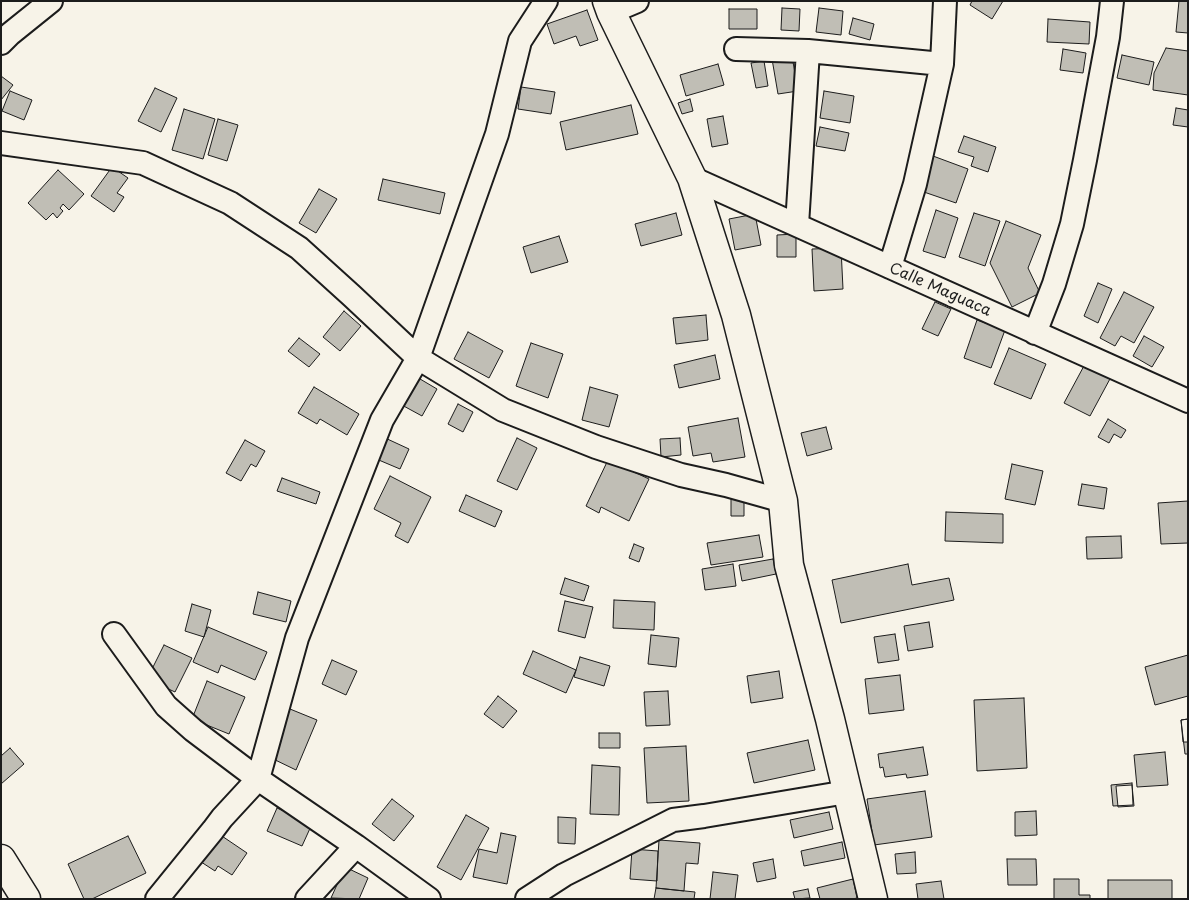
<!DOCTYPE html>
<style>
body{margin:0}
#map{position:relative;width:1189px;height:900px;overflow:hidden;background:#f7f3e8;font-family:"Playpen Sans",sans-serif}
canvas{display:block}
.frame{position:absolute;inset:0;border:2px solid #1c1c1c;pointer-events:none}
</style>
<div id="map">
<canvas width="1189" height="900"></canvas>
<div class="frame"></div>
</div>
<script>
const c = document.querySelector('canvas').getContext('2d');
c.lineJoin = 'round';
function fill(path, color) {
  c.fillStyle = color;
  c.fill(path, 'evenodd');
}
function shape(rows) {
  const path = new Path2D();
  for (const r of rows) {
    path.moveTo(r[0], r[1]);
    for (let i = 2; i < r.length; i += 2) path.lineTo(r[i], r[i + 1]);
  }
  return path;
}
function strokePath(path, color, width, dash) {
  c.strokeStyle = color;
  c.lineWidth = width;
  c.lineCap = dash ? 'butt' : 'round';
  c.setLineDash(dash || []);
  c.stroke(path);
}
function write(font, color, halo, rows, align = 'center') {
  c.font = font + ' "Playpen Sans",sans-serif';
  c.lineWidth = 5;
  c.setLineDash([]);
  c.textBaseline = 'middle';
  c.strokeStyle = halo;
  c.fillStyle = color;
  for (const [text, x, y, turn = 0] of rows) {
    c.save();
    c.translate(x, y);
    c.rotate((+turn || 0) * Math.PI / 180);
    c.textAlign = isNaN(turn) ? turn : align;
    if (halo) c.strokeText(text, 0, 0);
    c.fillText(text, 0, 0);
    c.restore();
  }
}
const building = shape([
 [972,1,1003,1,992,19,970,5,972,1],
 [1179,1,1188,1,1188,33,1176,32,1179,1],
 [782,8,800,9,799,31,781,30,782,8],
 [819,8,843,11,841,35,816,32,819,8],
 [729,9,757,9,757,29,729,29,729,9],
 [587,10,598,40,580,46,576,36,554,44,547,24,587,10],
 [853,18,874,24,870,40,849,34,853,18],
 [1048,19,1090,22,1089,44,1047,42,1048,19],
 [1166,48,1188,51,1188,95,1153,90,1154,73,1166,48],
 [1063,49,1086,53,1083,73,1060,70,1063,49],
 [1122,55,1154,62,1149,85,1117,78,1122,55],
 [792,56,798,91,778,94,772,59,792,56],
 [764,61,768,86,756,88,751,63,764,61],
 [718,64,724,85,686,96,680,75,718,64],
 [1,76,13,85,1,100,1,76],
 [521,87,555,92,551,114,518,109,521,87],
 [155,88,177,98,161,132,138,121,155,88],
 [10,91,32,100,24,120,2,111,10,91],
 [824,91,854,96,850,123,820,118,824,91],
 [690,99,693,111,682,114,678,103,690,99],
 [631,105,638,134,566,150,560,122,631,105],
 [1176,108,1188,110,1188,127,1173,125,1176,108],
 [184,109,215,119,203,159,172,150,184,109],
 [723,116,728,144,712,147,707,119,723,116],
 [218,119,238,125,227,161,208,155,218,119],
 [820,127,849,133,845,151,816,146,820,127],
 [964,136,996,147,988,172,971,166,974,157,958,152,964,136],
 [933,156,968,169,956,203,921,191,933,156],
 [112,167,128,178,117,193,124,197,114,212,91,196,112,167],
 [58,170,84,194,69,210,63,204,60,208,63,211,57,218,53,213,46,220,28,203,58,170],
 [383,179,445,193,440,214,378,200,383,179],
 [319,189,337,199,316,233,299,223,319,189],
 [936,210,958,218,945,258,923,251,936,210],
 [676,213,682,235,641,246,635,224,676,213],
 [974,213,1000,221,985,266,959,257,974,213],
 [755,214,761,245,735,250,729,219,755,214],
 [1006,221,1041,235,1028,268,1040,293,1012,307,990,263,1006,221],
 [796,234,796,257,777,257,777,235,796,234],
 [559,236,568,262,531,273,523,247,559,236],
 [841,248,843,289,814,291,812,249,841,248],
 [1098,283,1112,289,1098,323,1084,316,1098,283],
 [1124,292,1154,307,1134,343,1121,336,1115,346,1100,338,1124,292],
 [935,302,951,309,938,336,922,329,935,302],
 [344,311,361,326,340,351,323,337,344,311],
 [706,315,708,340,676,344,673,318,706,315],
 [977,320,1005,330,991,368,964,358,977,320],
 [468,332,503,351,489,378,454,359,468,332],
 [1144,336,1164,347,1152,367,1133,356,1144,336],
 [299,338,320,354,309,367,288,351,299,338],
 [531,343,563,354,548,398,516,386,531,343],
 [1009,348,1046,364,1031,399,994,384,1009,348],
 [715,355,720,379,679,388,674,365,715,355],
 [1085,364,1111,377,1090,416,1064,403,1085,364],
 [415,376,437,389,422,416,400,404,415,376],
 [314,387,359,414,347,435,320,419,317,424,298,413,314,387],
 [590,387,618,395,609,427,582,420,590,387],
 [458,404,473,412,463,432,448,424,458,404],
 [738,418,745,457,713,462,711,453,693,456,688,427,738,418],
 [1108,419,1126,430,1121,438,1114,434,1109,443,1098,437,1108,419],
 [826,427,832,449,807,456,801,433,826,427],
 [383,437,409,449,400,469,374,458,383,437],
 [517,438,537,448,517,490,497,481,517,438],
 [680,438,681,455,661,457,660,439,680,438],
 [245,440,265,451,256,467,251,464,241,481,226,473,245,440],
 [608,460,649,479,629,521,601,507,599,513,586,506,608,460],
 [1012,464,1043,471,1035,505,1005,499,1012,464],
 [390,476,431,497,408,543,395,536,401,523,374,509,390,476],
 [282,478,320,492,316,504,277,491,282,478],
 [1082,484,1107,488,1104,509,1078,505,1082,484],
 [466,495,502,511,495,527,459,511,466,495],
 [731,498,744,498,744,516,731,516,731,498],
 [1188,501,1188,543,1161,544,1158,503,1188,501],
 [946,512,1003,514,1003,543,945,541,946,512],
 [759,535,763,557,711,565,707,543,759,535],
 [1121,536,1122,558,1087,559,1086,537,1121,536],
 [634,544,644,548,639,562,629,558,634,544],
 [773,559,776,574,742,581,739,565,773,559],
 [733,564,736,586,705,590,702,569,733,564],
 [908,564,912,585,949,578,954,600,841,623,832,580,908,564],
 [565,578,589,586,584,601,560,594,565,578],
 [258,592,291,601,286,622,253,614,258,592],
 [614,600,655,602,654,630,613,628,614,600],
 [565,601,593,607,585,638,558,631,565,601],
 [192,604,211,610,204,637,185,631,192,604],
 [929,622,933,647,908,651,904,626,929,622],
 [208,627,267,652,255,680,221,665,218,673,193,662,208,627],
 [895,634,899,660,878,663,874,637,895,634],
 [651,635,679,638,676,667,648,664,651,635],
 [164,645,192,658,175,692,147,679,164,645],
 [533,651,576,670,566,693,523,674,533,651],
 [1188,655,1188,696,1155,705,1145,667,1188,655],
 [580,657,610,666,604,686,574,677,580,657],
 [332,660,357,671,346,695,322,684,332,660],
 [779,671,783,698,751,703,747,676,779,671],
 [900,675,904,710,869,714,865,679,900,675],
 [207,681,245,697,229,734,192,719,207,681],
 [668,691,670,725,646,726,644,692,668,691],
 [498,696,517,711,503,728,484,714,498,696],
 [1024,698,1027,768,977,771,974,700,1024,698],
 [290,709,317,720,296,770,267,756,283,726,290,709],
 [1188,719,1188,754,1185,754,1181,720,1188,719],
 [1188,719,1188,742,1183,742,1181,720,1188,719],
 [599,733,620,733,620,748,599,748,599,733],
 [808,740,815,770,754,783,747,753,808,740],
 [686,746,689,801,647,803,644,748,686,746],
 [923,747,928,775,907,778,906,774,885,777,883,767,880,768,878,754,923,747],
 [10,748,24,764,1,784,1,756,10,748],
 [1165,752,1168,785,1137,787,1134,755,1165,752],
 [592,765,620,767,619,815,590,814,592,765],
 [1132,783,1133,805,1113,806,1111,785,1132,783],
 [1132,785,1134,806,1118,807,1116,786,1132,785],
 [925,791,932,837,874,845,867,799,925,791],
 [392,799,414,816,394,841,372,824,392,799],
 [277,808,312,824,302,846,267,831,277,808],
 [1036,811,1037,835,1015,836,1015,812,1036,811],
 [829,812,833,829,794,838,790,820,829,812],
 [466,815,489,828,461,880,437,867,466,815],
 [558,817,576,818,575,844,558,843,558,817],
 [213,830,247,853,232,875,218,866,215,871,195,858,213,830],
 [501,833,516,836,507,884,473,877,479,849,497,853,501,833],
 [128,836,146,873,92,899,84,899,68,864,128,836],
 [659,840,700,843,698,864,686,863,684,891,656,888,659,840],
 [842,842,845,858,804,866,801,851,842,842],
 [632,849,658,851,657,881,630,879,632,849],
 [915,852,916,873,897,874,895,854,915,852],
 [773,859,776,878,757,882,753,863,773,859],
 [1007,859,1036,859,1037,885,1008,885,1007,859],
 [345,867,368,878,359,899,331,898,345,867],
 [713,872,738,875,735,899,710,899,713,872],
 [853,879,857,898,853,899,820,899,817,888,853,879],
 [1054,879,1079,879,1079,895,1090,895,1090,899,1054,899,1054,879],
 [1108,880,1172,880,1172,899,1108,899,1108,880],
 [941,881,944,899,918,899,916,884,941,881],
 [656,888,695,892,694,899,654,899,656,888],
 [808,889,810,898,795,899,793,892,808,889]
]);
fill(building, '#c0beb5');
strokePath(building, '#1c1c1c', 1);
const minor = shape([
 [611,12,637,1],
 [1,43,10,34,51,1],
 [736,49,808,51,942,64],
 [1,143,143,163,230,203,299,248,352,296,418,358,503,410,596,447,681,475,726,485,783,501],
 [692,178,1188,401],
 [797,225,808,51],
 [890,267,915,184,942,64,945,1],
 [1035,333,1054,284,1072,224,1085,160,1108,37,1112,1],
 [114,634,166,706,193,730,258,779,356,846,429,899],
 [157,899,213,830,222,818,258,779,297,638,382,420,418,358,497,134,520,41,546,1],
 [307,899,356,846],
 [527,899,564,875,673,820,704,816,847,792]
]);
const major = shape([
 [607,1,611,12,692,178,736,315,783,501,789,565,830,719,873,899],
 [1,859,26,899]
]);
strokePath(minor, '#1c1c1c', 26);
strokePath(major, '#1c1c1c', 31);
strokePath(minor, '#f7f3e8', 22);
strokePath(major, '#f7f3e8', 28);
write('15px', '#1c1c1c', '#f7f3e8', [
 ["Calle Maguaca",940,290,24]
]);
</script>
